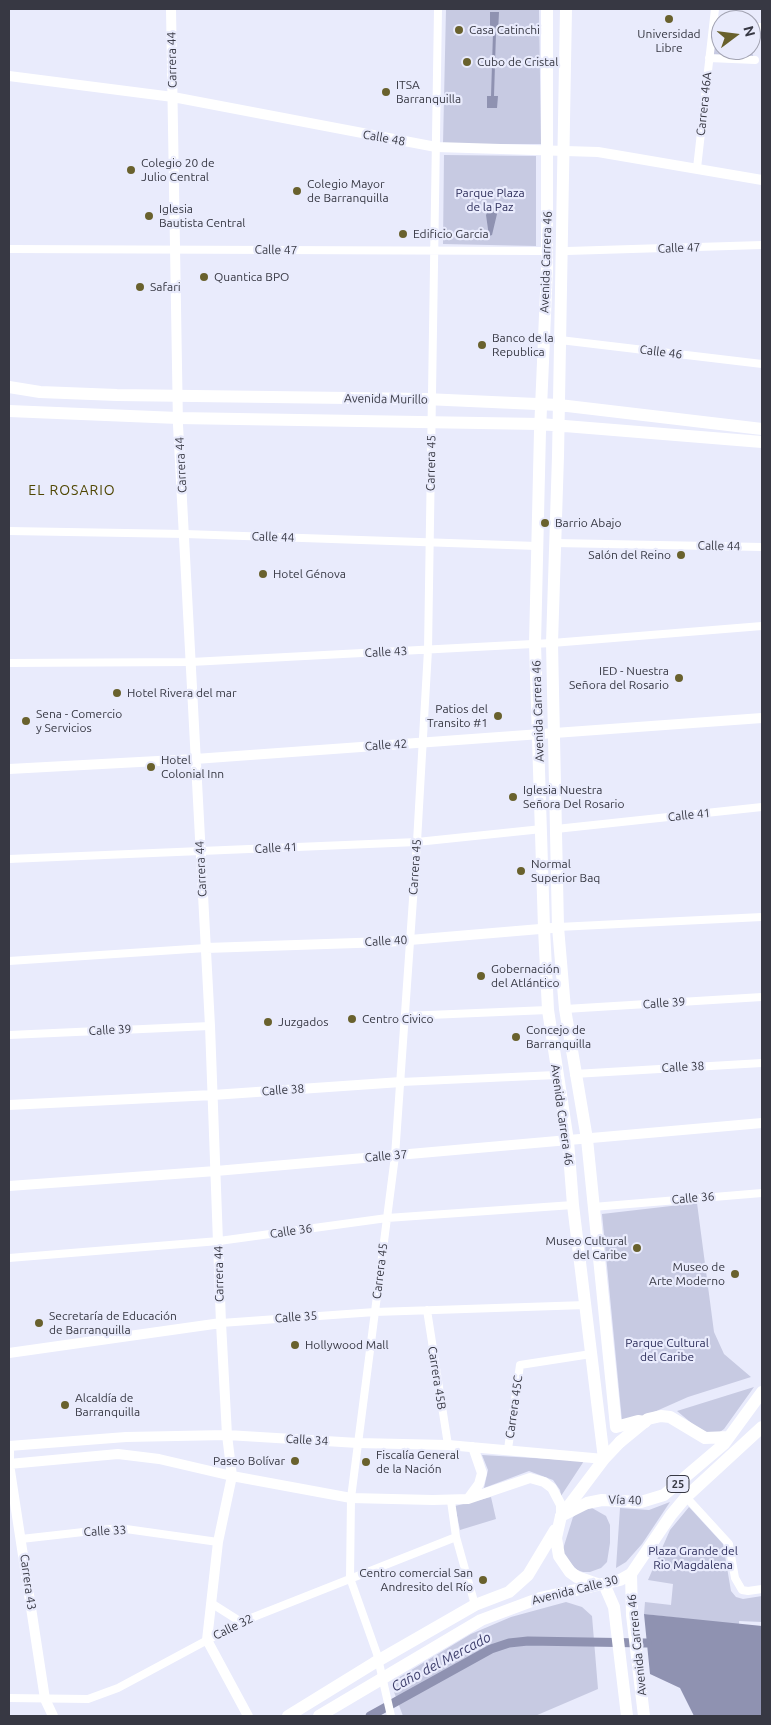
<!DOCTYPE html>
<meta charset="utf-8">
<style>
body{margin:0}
#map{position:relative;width:771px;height:1725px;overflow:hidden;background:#e9ebfc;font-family:Ubuntu,sans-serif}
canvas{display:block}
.frame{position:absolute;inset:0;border:10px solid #373843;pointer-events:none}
.north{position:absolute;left:711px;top:10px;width:50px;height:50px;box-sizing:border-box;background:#e9ebfc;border:1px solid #a2a3b2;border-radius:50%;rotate:75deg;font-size:14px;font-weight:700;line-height:20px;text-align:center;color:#373843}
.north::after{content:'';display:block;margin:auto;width:18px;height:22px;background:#69612d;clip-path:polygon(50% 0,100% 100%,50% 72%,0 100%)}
</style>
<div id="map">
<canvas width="771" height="1725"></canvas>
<div class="frame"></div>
<div class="north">N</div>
</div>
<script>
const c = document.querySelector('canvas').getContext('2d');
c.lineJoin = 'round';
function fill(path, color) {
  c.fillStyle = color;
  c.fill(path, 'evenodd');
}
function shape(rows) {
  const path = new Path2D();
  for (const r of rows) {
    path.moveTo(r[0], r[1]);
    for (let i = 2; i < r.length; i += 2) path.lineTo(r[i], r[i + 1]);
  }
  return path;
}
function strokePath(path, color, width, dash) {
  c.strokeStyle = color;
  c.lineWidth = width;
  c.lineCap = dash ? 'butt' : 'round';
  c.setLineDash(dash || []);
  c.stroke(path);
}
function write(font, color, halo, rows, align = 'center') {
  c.font = font + ' Ubuntu,sans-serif';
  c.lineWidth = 4.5;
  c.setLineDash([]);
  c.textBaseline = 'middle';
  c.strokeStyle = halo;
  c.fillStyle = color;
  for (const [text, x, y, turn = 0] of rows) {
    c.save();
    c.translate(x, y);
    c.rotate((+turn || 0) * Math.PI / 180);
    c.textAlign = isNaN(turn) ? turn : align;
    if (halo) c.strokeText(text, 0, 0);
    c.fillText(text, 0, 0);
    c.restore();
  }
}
fill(shape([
 [446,9,539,9,541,144,443,144],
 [714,33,721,33,721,50,751,49,754,58,711,56],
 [444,155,536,156,536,246,443,244],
 [697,1203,714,1332,724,1354,751,1377,688,1397,627,1424,622,1421,602,1214],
 [754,1387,724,1429,717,1434,708,1433,695,1426,677,1411],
 [482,1455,584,1461,561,1496,560,1490,553,1480,529,1471,484,1488,488,1470],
 [491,1497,496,1519,460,1530,455,1506],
 [670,1502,642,1544,626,1562,616,1568,620,1508,649,1510],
 [689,1507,723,1544,731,1591,736,1597,743,1599,762,1596,762,1622,739,1621,739,1625,644,1614,645,1602,671,1605,673,1584,648,1580,670,1530],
 [592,1508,606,1516,610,1525,610,1543,607,1562,601,1568,590,1572,583,1572,577,1570,564,1556,563,1549,573,1517,579,1511],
 [566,1602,582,1607,592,1616,598,1689,535,1716,403,1716,394,1692,394,1682,398,1678,471,1634,511,1617]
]), '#c7cae2');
fill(shape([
 [490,12,499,12,498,33,496,33,494,96,498,96,497,108,487,108,487,96,491,96,493,33,490,32],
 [490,207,493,207,497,214,492,235,489,236,486,215],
 [644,1614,762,1626,762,1716,694,1716,680,1688,650,1674]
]), '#8f92b1');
strokePath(shape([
 [370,1716,491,1649,509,1643,528,1641,647,1643]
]), '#8f92b1', 9);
strokePath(shape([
 [751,27,762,27],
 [709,58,755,60],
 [697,168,715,9],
 [9,249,543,251],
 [567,251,762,245],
 [560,340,762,364],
 [9,531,185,534,537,546],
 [555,543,762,547],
 [9,663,191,662,552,643,762,626],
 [556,829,762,807],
 [9,859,417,842,542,829],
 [558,927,762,917],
 [9,961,206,948],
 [565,1009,762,997],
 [405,1016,548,1010],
 [9,1035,210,1026],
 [574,1074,762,1063],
 [401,1082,556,1075],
 [593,1207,762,1193],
 [9,1258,219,1241,387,1218,573,1205],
 [427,1310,448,1445],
 [221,1323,375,1312,586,1305],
 [508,1449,520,1365,591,1354],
 [686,1497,729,1544,735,1578,742,1590,748,1591,762,1589],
 [451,1501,456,1537,475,1605],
 [21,1539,119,1528,218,1542],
 [211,1603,241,1622],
 [9,1698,88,1699,118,1688,241,1622,456,1537],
 [391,1716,377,1654,350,1578,351,1498,395,1156,417,842,428,650,438,9]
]), '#fff', 8);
strokePath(shape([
 [171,9,178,425,210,1026,221,1323,227,1435,232,1476,218,1542,207,1640,248,1716],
 [9,76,173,97,436,147,598,152,762,180],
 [9,769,195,759,762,718],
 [206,948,386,942,552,928],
 [9,1105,213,1095,401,1082],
 [9,1186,216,1171,762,1123],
 [9,1353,221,1323],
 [9,1446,126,1437,227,1435,358,1443,448,1445,604,1459],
 [9,1446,9,1464,45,1699,53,1716],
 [9,1464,118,1454,159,1459,232,1476,351,1498,433,1500,468,1499,530,1478,544,1482,552,1488,561,1505,561,1516],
 [468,1499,479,1484,482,1473,473,1447]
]), '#fff', 10);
strokePath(shape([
 [547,9,547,269,540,431,535,644,544,928,548,1010,568,1141,573,1205,604,1459],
 [566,9,558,456,552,643,558,927,565,1009,587,1139,616,1427,638,1421,645,1422],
 [9,387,40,392,117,395,425,399,559,405,762,429],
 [9,411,178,418,540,424,762,442],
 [561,1516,604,1459,620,1442],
 [631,1574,632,1615,644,1716],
 [604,1584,614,1607,627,1716]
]), '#fff', 12);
strokePath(shape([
 [620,1442,648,1419,661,1416,670,1417,705,1438,729,1437],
 [597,1584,577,1577,570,1572,559,1556,556,1538,561,1516,587,1503,602,1500,641,1502,664,1495,724,1444,762,1392],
 [288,1716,374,1663,475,1605,509,1592,528,1575,555,1530],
 [319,1716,481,1620,540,1598,620,1580,631,1574,671,1515,686,1497,762,1427]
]), '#fff', 12);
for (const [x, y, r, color] of [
 [669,19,5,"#69612d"],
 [459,30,5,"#69612d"],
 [467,62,5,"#69612d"],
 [386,92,5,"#69612d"],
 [131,170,5,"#69612d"],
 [297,191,5,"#69612d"],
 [149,216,5,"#69612d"],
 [403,234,5,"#69612d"],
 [204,277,5,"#69612d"],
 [140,287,5,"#69612d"],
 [482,345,5,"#69612d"],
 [545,523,5,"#69612d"],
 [681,555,5,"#69612d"],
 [263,574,5,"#69612d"],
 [679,678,5,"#69612d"],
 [117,693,5,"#69612d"],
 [498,716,5,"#69612d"],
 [26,721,5,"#69612d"],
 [151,767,5,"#69612d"],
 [513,797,5,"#69612d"],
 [521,871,5,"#69612d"],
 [481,976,5,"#69612d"],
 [352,1019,5,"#69612d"],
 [268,1022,5,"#69612d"],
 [516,1037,5,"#69612d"],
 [637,1248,5,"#69612d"],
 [735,1274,5,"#69612d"],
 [39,1323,5,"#69612d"],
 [295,1345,5,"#69612d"],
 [65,1405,5,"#69612d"],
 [295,1461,5,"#69612d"],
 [366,1462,5,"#69612d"],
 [483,1580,5,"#69612d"]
]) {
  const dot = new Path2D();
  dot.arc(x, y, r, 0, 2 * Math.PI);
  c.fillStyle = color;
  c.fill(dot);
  strokePath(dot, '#e9ebfc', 2);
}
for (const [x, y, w] of [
 [678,1484,22]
]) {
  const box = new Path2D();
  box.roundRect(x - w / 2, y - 8.5, w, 17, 4);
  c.fillStyle = '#e9ebfc';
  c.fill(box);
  strokePath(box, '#373843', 1);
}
write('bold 11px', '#373843', null, [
 ["25",678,1484]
]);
write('12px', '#373843', '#e9ebfc', [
 ["Casa Catinchi",469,30],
 ["Universidad",669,34,"center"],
 ["Libre",669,48,"center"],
 ["Cubo de Cristal",477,62],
 ["ITSA",396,85],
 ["Barranquilla",396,99],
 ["Colegio 20 de",141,163],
 ["Julio Central",141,177],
 ["Colegio Mayor",307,184],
 ["de Barranquilla",307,198],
 ["Iglesia",159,209],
 ["Bautista Central",159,223],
 ["Edificio Garcia",413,234],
 ["Quantica BPO",214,277],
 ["Safari",150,287],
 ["Banco de la",492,338],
 ["Republica",492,352],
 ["Barrio Abajo",555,523],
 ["Salón del Reino",671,555,"right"],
 ["Hotel Génova",273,574],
 ["IED - Nuestra",669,671,"right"],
 ["Señora del Rosario",669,685,"right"],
 ["Hotel Rivera del mar",127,693],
 ["Patios del",488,709,"right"],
 ["Transito #1",488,723,"right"],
 ["Sena - Comercio",36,714],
 ["y Servicios",36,728],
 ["Hotel",161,760],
 ["Colonial Inn",161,774],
 ["Iglesia Nuestra",523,790],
 ["Señora Del Rosario",523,804],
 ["Normal",531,864],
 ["Superior Baq",531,878],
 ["Gobernación",491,969],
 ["del Atlántico",491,983],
 ["Centro Civico",362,1019],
 ["Juzgados",278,1022],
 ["Concejo de",526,1030],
 ["Barranquilla",526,1044],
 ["Museo Cultural",627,1241,"right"],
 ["del Caribe",627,1255,"right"],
 ["Museo de",725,1267,"right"],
 ["Arte Moderno",725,1281,"right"],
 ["Secretaría de Educación",49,1316],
 ["de Barranquilla",49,1330],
 ["Hollywood Mall",305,1345],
 ["Alcaldía de",75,1398],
 ["Barranquilla",75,1412],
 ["Fiscalía General",376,1455],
 ["de la Nación",376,1469],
 ["Paseo Bolívar",285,1461,"right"],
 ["Centro comercial San",473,1573,"right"],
 ["Andresito del Río",473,1587,"right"]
], 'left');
write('12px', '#373843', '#e9ebfc', [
 ["Carrera 44",172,60,-91],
 ["Carrera 46A",704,104,-84],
 ["Calle 48",384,138,10],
 ["Calle 47",679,248,-2],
 ["Calle 47",276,250,1],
 ["Avenida Carrera 46",546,262,-88],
 ["Calle 46",661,352,7],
 ["Avenida Murillo",386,399,1],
 ["Carrera 45",431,463,-89],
 ["Carrera 44",181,465,-93],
 ["Calle 44",273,537,2],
 ["Calle 44",719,546,1],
 ["Calle 43",386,652,-3],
 ["Avenida Carrera 46",538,711,-92],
 ["Calle 42",386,745,-4],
 ["Calle 41",689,815,-6],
 ["Calle 41",276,848,-3],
 ["Carrera 45",415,867,-86],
 ["Carrera 44",201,869,-93],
 ["Calle 40",386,941,-3],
 ["Calle 39",664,1003,-4],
 ["Calle 39",110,1030,-3],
 ["Calle 38",683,1067,-3],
 ["Calle 38",283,1090,-4],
 ["Avenida Carrera 46",562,1115,82],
 ["Calle 37",386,1156,-5],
 ["Calle 36",693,1198,-5],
 ["Calle 36",291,1231,-8],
 ["Carrera 45",380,1271,-83],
 ["Carrera 44",219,1274,-91],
 ["Calle 35",296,1317,-4],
 ["Carrera 45B",437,1378,81],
 ["Carrera 45C",514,1407,-82],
 ["Calle 34",307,1440,3],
 ["Vía 40",625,1500,1],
 ["Calle 33",105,1531,-3],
 ["Carrera 43",28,1582,82],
 ["Avenida Calle 30",575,1590,-14],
 ["Calle 32",233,1627,-26],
 ["Avenida Carrera 46",637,1645,-96]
]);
write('12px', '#2e2f5b', '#e9ebfc', [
 ["Parque Plaza",490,193],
 ["de la Paz",490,207],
 ["Parque Cultural",667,1343],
 ["del Caribe",667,1357],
 ["Plaza Grande del",693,1551],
 ["Rio Magdalena",693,1565]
]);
c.letterSpacing = '1px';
write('14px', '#4f4602', '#e9ebfc', [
 ["EL ROSARIO",72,490]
]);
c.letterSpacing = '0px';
write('italic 14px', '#3d3e6b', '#e9ebfc', [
 ["Caño del Mercado",441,1662,-28]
]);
</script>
